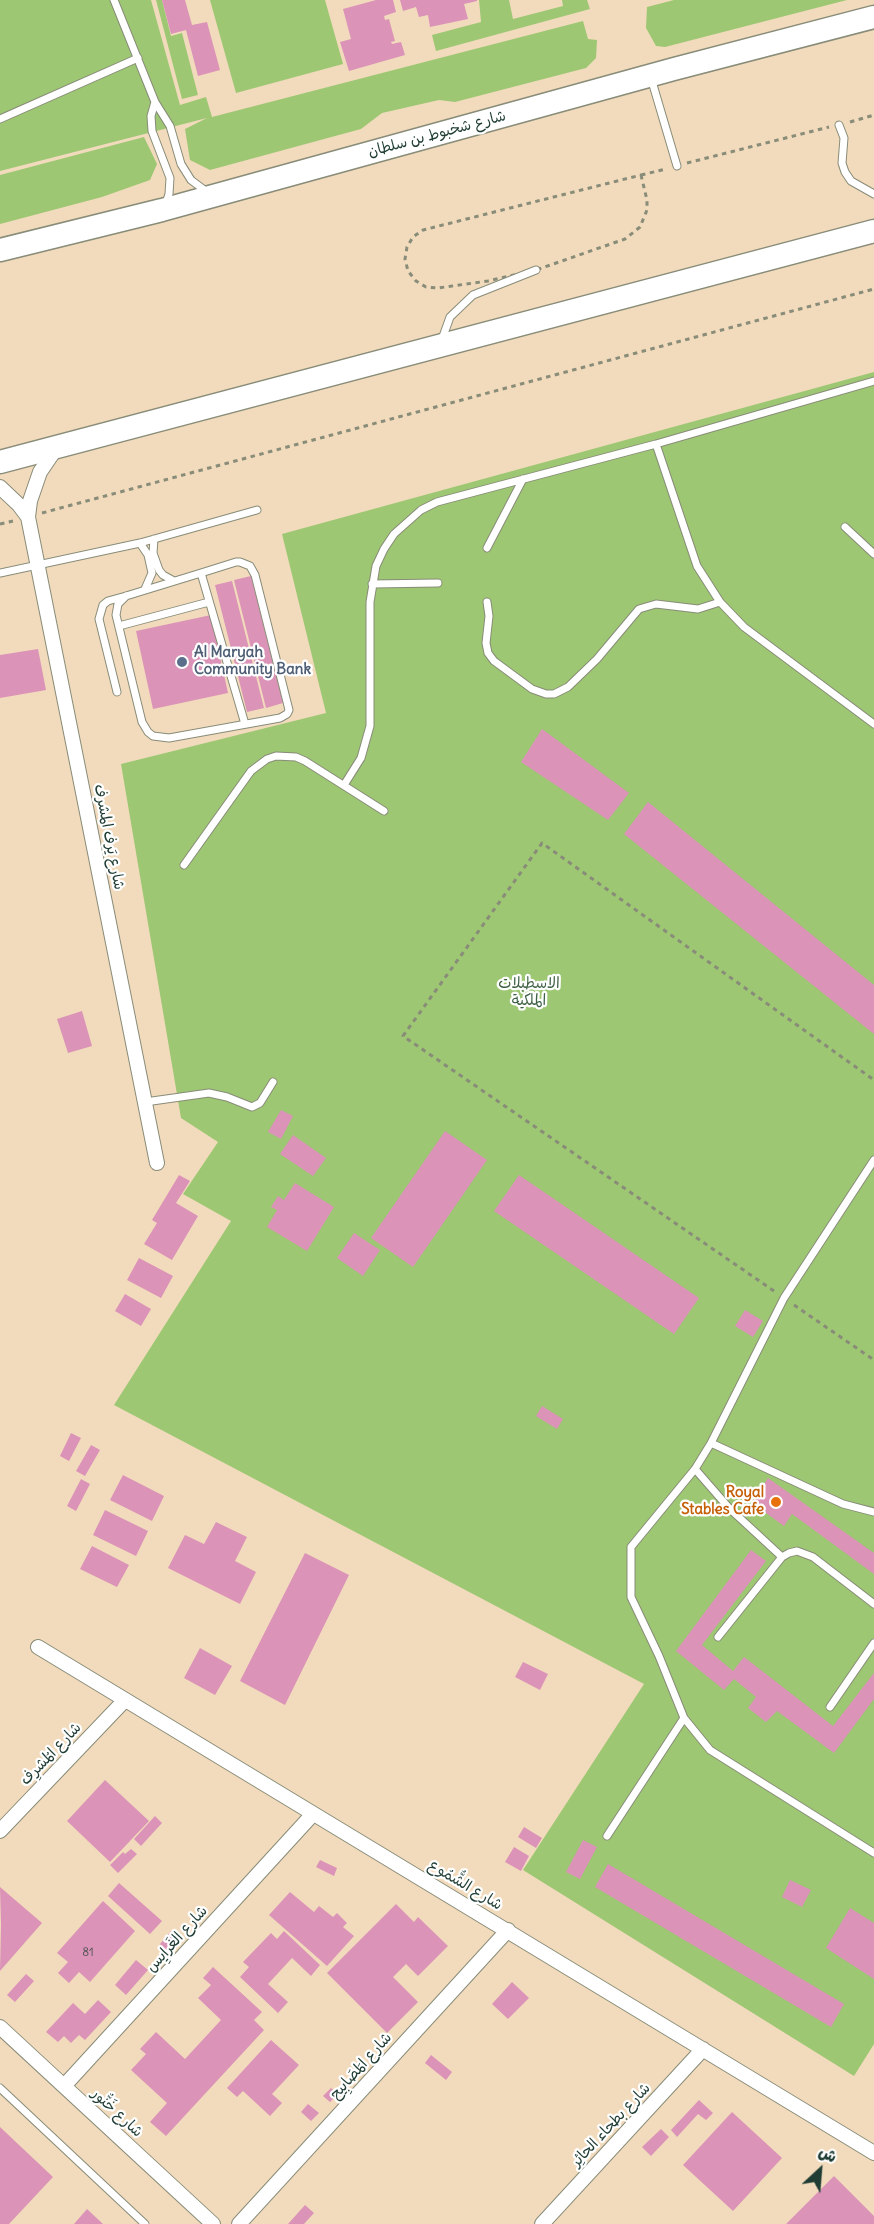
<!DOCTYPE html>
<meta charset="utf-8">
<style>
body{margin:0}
#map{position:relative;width:874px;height:2224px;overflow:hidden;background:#f2dbbc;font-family:Delius,"Playpen Sans Arabic",sans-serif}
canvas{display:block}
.north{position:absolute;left:790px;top:2140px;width:60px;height:60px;-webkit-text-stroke:4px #fff;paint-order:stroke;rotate:26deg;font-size:16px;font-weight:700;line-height:24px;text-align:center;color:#1f3d34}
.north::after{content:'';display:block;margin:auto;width:21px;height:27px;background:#1f3d34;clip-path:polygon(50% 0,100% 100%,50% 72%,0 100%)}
</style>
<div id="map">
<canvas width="874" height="2224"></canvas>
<div class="north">ش</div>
</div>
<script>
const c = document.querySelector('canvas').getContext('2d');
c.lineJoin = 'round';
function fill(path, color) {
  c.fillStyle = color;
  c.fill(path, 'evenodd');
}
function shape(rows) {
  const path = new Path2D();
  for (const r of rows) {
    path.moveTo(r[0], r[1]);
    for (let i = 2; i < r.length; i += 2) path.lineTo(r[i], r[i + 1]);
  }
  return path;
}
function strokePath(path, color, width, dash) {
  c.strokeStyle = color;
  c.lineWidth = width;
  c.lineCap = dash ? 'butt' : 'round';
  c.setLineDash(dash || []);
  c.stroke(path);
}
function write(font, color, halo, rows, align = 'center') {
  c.font = font + ' Delius,"Playpen Sans Arabic",sans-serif';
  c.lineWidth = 4.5;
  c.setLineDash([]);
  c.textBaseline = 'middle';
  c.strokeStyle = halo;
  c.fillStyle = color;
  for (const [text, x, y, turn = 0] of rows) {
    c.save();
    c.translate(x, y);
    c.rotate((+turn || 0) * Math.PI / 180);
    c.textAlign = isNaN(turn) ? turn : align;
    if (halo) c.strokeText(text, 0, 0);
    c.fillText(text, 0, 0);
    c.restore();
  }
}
fill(shape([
 [0,0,151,0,180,105,206,97,212,117,583,21,588,39,597,40,596,58,586,68,455,102,439,100,382,113,361,129,210,170,190,160,185,129,207,118,0,171],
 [156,0,162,0,171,36,182,33,198,95,182,99],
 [210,0,325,0,343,64,236,93],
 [479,0,509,0,513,19,563,6,562,0,587,0,590,9,436,51,432,35,481,22],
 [674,0,847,0,665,47,656,46,646,28,647,7],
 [144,137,157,164,150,180,102,197,0,224,0,175],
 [874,372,874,2044,854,2076,523,1870,644,1684,114,1405,231,1221,183,1194,218,1142,181,1118,121,764,326,713,282,534]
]), '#9dc773');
fill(shape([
 [162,0,185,0,192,25,207,22,220,70,198,76,186,30,171,34],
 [376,0,393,0,396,12,384,16,385,20,389,19,395,41,391,42,392,44,401,42,405,55,349,71,340,42,351,39,343,9],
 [400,0,477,0,477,1,464,4,468,19,430,27,428,15,419,17,416,7,403,11],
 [251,576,283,703,266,708,234,580],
 [232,581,264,708,247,712,215,585],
 [211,615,228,693,153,709,136,631],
 [38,649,46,690,0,698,0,655],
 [542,729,629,793,608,820,521,762],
 [648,802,874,985,874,1034,624,834],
 [82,1011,92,1046,68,1053,57,1019],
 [281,1110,293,1116,281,1139,268,1132],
 [445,1131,487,1160,413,1267,371,1238],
 [293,1135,326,1158,313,1176,280,1154],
 [179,1175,190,1181,176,1203,198,1216,172,1260,144,1244,157,1223,152,1220],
 [519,1175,699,1298,674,1334,494,1211],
 [295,1183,334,1207,307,1251,267,1227,277,1210,271,1207,278,1196,284,1200],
 [354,1233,380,1250,363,1276,337,1258],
 [139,1258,173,1276,161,1298,127,1280],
 [125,1294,151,1309,141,1326,115,1311],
 [745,1310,763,1321,753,1337,735,1326],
 [542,1406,563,1419,557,1429,536,1416],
 [71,1433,81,1438,69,1461,60,1456],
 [91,1445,100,1450,85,1476,76,1471],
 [123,1475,164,1496,152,1521,110,1500],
 [768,1478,874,1553,874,1574,792,1514,784,1526,752,1503],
 [81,1479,90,1484,76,1511,67,1506],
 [105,1510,148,1531,136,1556,93,1535],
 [216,1522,247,1537,235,1561,256,1572,240,1604,168,1568,185,1535,204,1544],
 [92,1546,129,1565,117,1587,80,1569],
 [751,1550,766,1561,702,1645,733,1671,744,1657,833,1726,874,1673,874,1699,834,1753,777,1711,766,1722,748,1708,756,1697,734,1679,724,1690,676,1651],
 [305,1553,349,1575,285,1705,240,1681],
 [200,1648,232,1666,215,1695,184,1678],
 [523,1662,548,1674,540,1690,515,1677],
 [105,1780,149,1821,110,1862,67,1821],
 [155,1816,162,1823,141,1846,134,1839],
 [524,1827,542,1838,536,1848,518,1837],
 [583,1840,597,1847,580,1879,566,1872],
 [514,1847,529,1856,521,1871,505,1862],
 [131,1849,137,1854,118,1873,110,1865,123,1852,125,1854],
 [320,1860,337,1868,334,1876,316,1867],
 [608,1864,844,2004,831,2027,595,1887],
 [790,1880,811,1890,802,1907,782,1897],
 [119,1883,162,1921,150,1934,108,1896],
 [0,1887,42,1923,0,1971,1,1925],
 [290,1892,314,1912,319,1906,333,1917,337,1913,347,1923,343,1927,354,1936,327,1966,269,1915],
 [103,1901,135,1931,90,1982,79,1972,69,1983,58,1973,68,1962,57,1953],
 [396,1904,414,1922,418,1917,448,1946,418,1976,406,1964,393,1977,418,2002,387,2033,327,1973],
 [850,1908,874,1923,874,1979,826,1948],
 [171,1931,181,1941,169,1953,160,1944],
 [284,1931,320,1965,311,1976,292,1958,268,1984,288,2002,278,2013,240,1977,249,1967,243,1962,271,1933,277,1939],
 [136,1960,148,1970,126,1995,115,1985],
 [213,1967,262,2012,254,2020,264,2030,166,2136,150,2122,167,2103,131,2070,146,2054,140,2049,156,2032,185,2059,221,2020,198,1998,211,1985,203,1978],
 [26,1974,34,1981,15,2002,7,1995],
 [512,1982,529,1998,508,2019,492,2004],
 [98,2000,111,2012,85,2040,79,2035,71,2043,64,2036,58,2042,46,2032,73,2003,85,2014],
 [271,2040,299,2065,272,2094,282,2103,270,2116,243,2091,237,2097,227,2088],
 [431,2055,452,2072,446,2080,425,2063],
 [331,2088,338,2094,330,2102,323,2096],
 [699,2100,713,2113,706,2120,698,2114,677,2137,671,2130],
 [308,2104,319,2113,311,2121,301,2112],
 [732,2112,782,2158,733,2211,683,2165],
 [0,2127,53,2177,9,2224,0,2224],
 [661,2129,669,2137,651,2156,642,2147],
 [834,2176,874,2216,874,2224,786,2224],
 [305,2205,314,2213,304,2224,288,2224],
 [87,2209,103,2224,74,2224]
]), '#db93b7');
const lane = shape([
 [114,0,155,102,170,126,181,164,191,180,207,192],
 [651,78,677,166],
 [155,102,151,116,152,131,170,178,169,194,166,203],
 [0,119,138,58],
 [839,125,844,138,842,163,845,172,851,181,874,194],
 [441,342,450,317,473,295,536,270],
 [656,444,697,566,720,602,744,627,874,724],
 [845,527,874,554],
 [154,539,153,553,159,570,163,575,174,581],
 [140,543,148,555,152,573,145,589],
 [487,548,523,479],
 [0,573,140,543,257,510],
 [201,573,245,724],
 [372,584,438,583],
 [487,602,489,616,486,643,488,653,494,661,532,689,546,694,554,694,568,687,597,659,639,609,656,604,698,609,720,602],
 [119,626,209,602],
 [117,692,99,619,103,605,108,601,126,596,201,573,236,562,240,562,250,566,255,575,289,710,287,714,280,718,169,738,153,736,148,732,142,722,116,615,118,604,126,596],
 [344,785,361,758,370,726,370,602,376,566,384,549,394,534,421,510,437,502,656,444,874,381],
 [184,865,251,771,267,759,276,756,296,757,305,761,384,811],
 [145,1102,209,1093,227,1097,252,1107,260,1103,273,1082],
 [874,1160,784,1298,711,1443,695,1469,631,1547,631,1597,659,1656,684,1718,710,1750,874,1853],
 [711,1443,843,1504,874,1512],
 [695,1469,729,1508,782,1557],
 [718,1637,782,1557,789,1553,797,1551,813,1557,874,1604],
 [830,1707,874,1643],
 [607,1836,684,1718],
 [0,2088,145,2224]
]);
const street = shape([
 [57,447,40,472,30,501,28,517,157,1163],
 [0,487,19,505,28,517],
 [38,1647,874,2153],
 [0,1831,125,1700],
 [0,2027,213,2224],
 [64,2086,313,1814],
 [239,2224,508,1930],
 [542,2224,703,2049]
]);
const primary = shape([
 [0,250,162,210,674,69,874,17],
 [0,462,874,231]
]);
strokePath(lane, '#888c78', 9);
strokePath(street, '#888c78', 16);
strokePath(primary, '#888c78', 25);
strokePath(shape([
 [850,122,874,115],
 [687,163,829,127],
 [641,175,647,200,647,210,640,227,625,239,536,270,488,281,438,288,426,287,416,281,408,271,405,259,407,247,413,237,423,230,641,175],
 [641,175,666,169],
 [42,513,874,289],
 [0,524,13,521],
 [774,1291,403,1036,542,843,874,1080],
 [794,1305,874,1360]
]), '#888c78', 3, [4.5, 4.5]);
strokePath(lane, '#fff', 7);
strokePath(street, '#fff', 14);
strokePath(primary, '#fff', 22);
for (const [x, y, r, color] of [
 [182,662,6,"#5c6f8a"],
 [776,1502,6,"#e8710a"]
]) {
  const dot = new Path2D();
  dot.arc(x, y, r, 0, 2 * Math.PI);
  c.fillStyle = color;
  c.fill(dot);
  strokePath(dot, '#fff', 2);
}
write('12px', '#4e5255', null, [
 ["81",88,1953]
]);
write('15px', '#1f3d34', '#fff', [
 ["شارع شخبوط بن سلطان",437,134,-15],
 ["شارع يَرف المشرف",109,837,79],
 ["شارع المُشرِف",51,1754,-46],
 ["شارع الشُّمُوع",465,1885,31],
 ["شارع الغَرايِس",177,1939,-48],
 ["شارع المَصَابِيح",361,2066,-48],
 ["شارع خَنُّور",117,2113,43],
 ["شارع بطحاء الحائِر",611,2125,-47]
]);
write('bold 15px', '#4e5e75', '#fff', [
 ["Al Maryah",194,653],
 ["Community Bank",194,670]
], 'left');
write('15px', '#3e6044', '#fff', [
 ["الاسطبلات",529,984],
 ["الملكية",529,1001]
]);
write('bold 15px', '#c56008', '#fff', [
 ["Royal",764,1493],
 ["Stables Cafe",764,1510]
], 'right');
</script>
